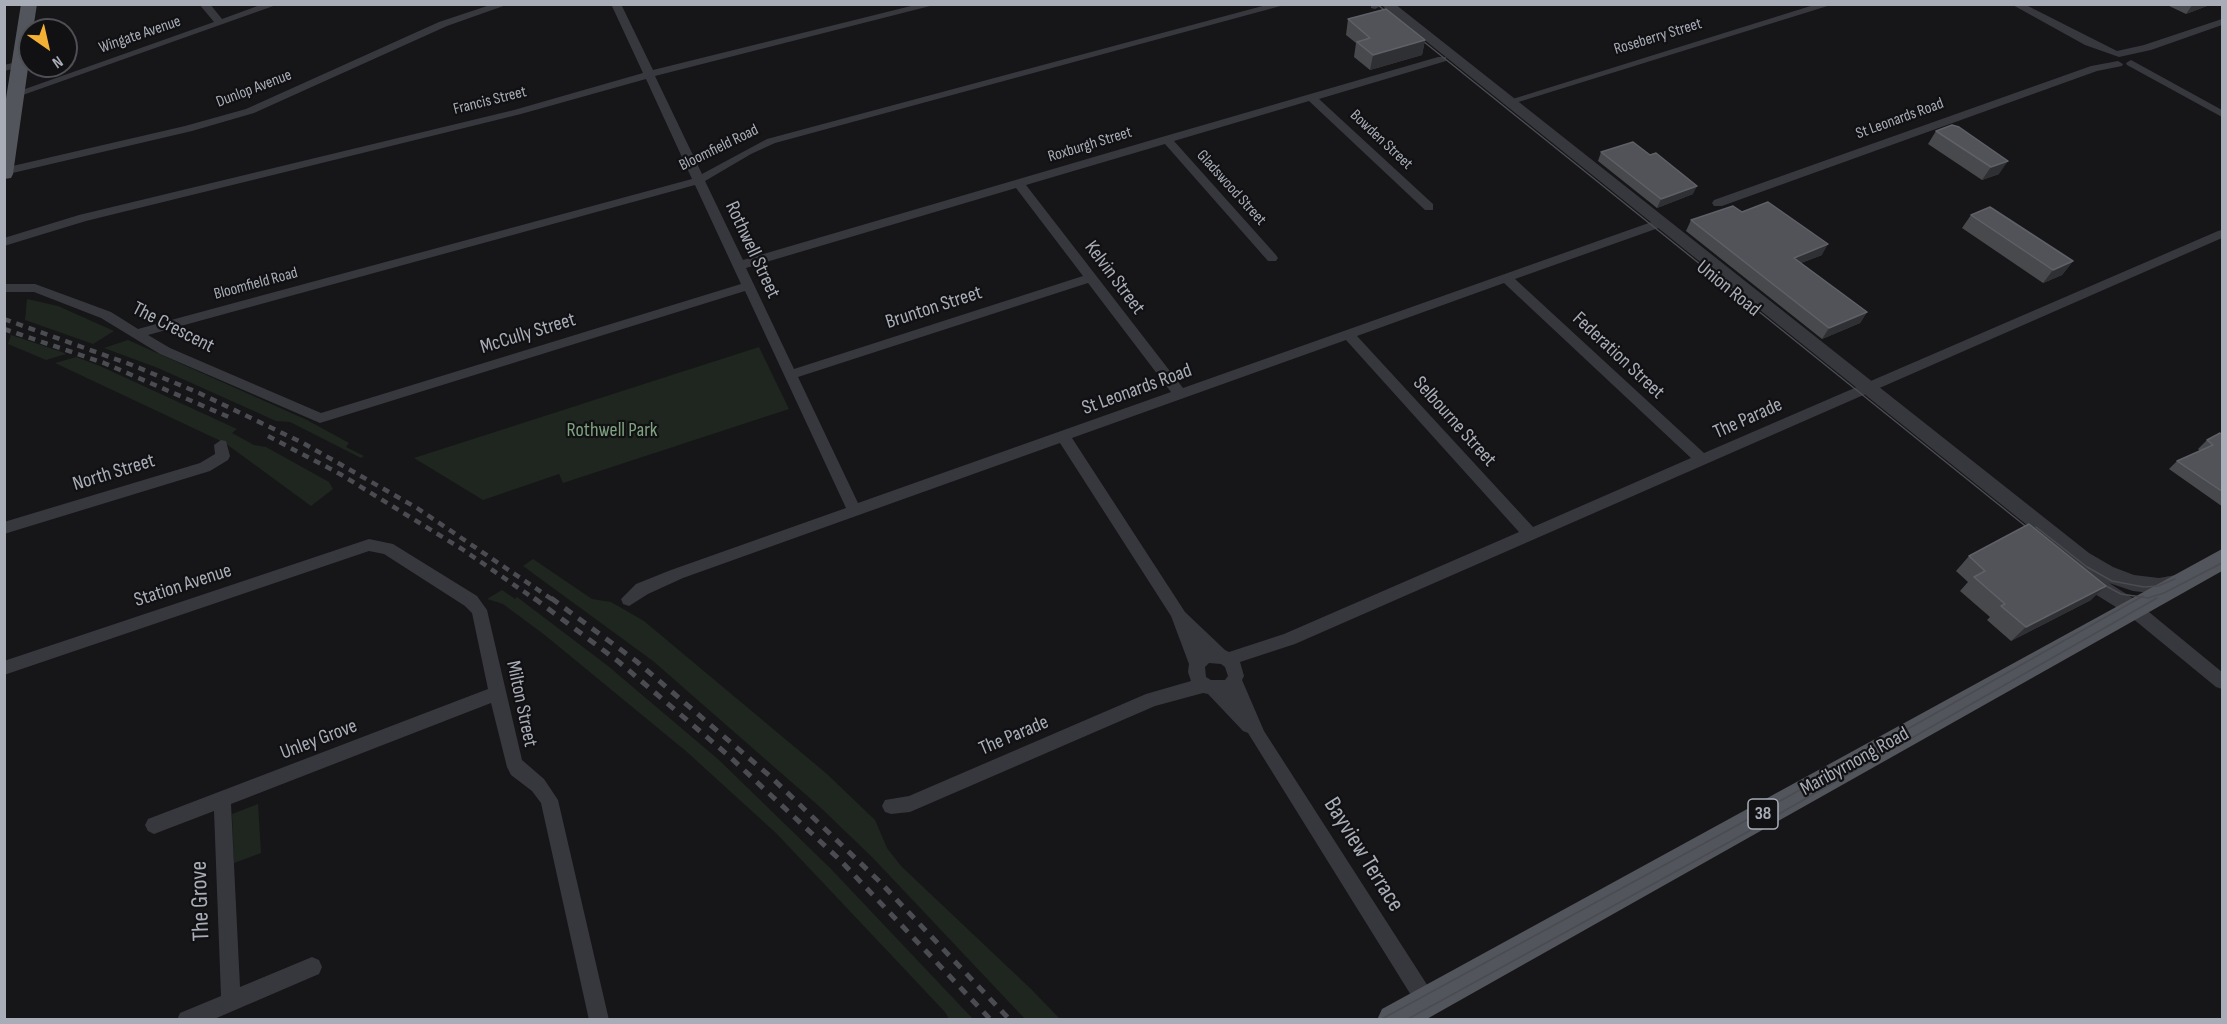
<!DOCTYPE html>
<style>
body{margin:0}
#map{position:relative;width:2227px;height:1024px;overflow:hidden;background:#161618;font-family:"Sofia Sans Condensed",sans-serif}
canvas{display:block}
.frame{position:absolute;inset:0;border:6px solid #a8adb8;pointer-events:none}
.north{position:absolute;left:18px;top:18px;width:60px;height:60px;box-sizing:border-box;background:#111113;border:2px solid #4d4f55;border-radius:50%;rotate:146deg;font-size:16px;font-weight:700;line-height:24px;text-align:center;color:#a8adb8}
.north::after{content:'';display:block;margin:auto;width:21px;height:27px;background:#f2b134;clip-path:polygon(50% 0,100% 100%,50% 72%,0 100%)}
</style>
<div id="map">
<canvas width="2227" height="1024"></canvas>
<div class="frame"></div>
<div class="north">N</div>
</div>
<script>
const c = document.querySelector('canvas').getContext('2d');
c.lineJoin = 'round';
function fill(path, color) {
  c.fillStyle = color;
  c.fill(path, 'evenodd');
}
function shape(rows) {
  const path = new Path2D();
  for (const r of rows) {
    path.moveTo(r[0], r[1]);
    for (let i = 2; i < r.length; i += 2) path.lineTo(r[i], r[i + 1]);
  }
  return path;
}
function strokePath(path, color, width, dash) {
  c.strokeStyle = color;
  c.lineWidth = width;
  c.lineCap = dash ? 'butt' : 'round';
  c.setLineDash(dash || []);
  c.stroke(path);
}
function write(font, color, halo, rows, align = 'center') {
  c.font = font + ' "Sofia Sans Condensed",sans-serif';
  c.lineWidth = 4.5;
  c.setLineDash([]);
  c.textBaseline = 'middle';
  c.strokeStyle = halo;
  c.fillStyle = color;
  for (const [text, x, y, turn = 0] of rows) {
    c.save();
    c.translate(x, y);
    c.rotate((+turn || 0) * Math.PI / 180);
    c.textAlign = isNaN(turn) ? turn : align;
    if (halo) c.strokeText(text, 0, 0);
    c.fillText(text, 0, 0);
    c.restore();
  }
}
fill(shape([
 [27,299,58,306,114,331,93,344,25,320],
 [11,335,62,352,66,354,46,360,8,344],
 [128,340,307,420,349,443,346,447,364,456,361,458,290,422,276,421,158,368,104,348],
 [759,347,789,409,563,483,559,474,483,500,414,458],
 [76,357,100,366,237,429,232,433,254,445,266,447,329,482,333,489,311,506,225,443,55,363],
 [533,559,592,599,611,602,644,621,827,774,875,820,887,848,901,866,1031,989,1060,1019,1025,1019,873,858,820,807,653,661,523,566],
 [502,590,515,599,517,597,608,666,719,760,831,869,973,1019,949,1019,945,1012,777,834,687,752,546,636,503,604,487,599],
 [258,804,261,853,234,863,232,814]
]), '#1e261f');
fill(shape([
 [199,4,210,4,222,19,263,4,279,4,20,96,16,97,11,94,214,22,199,4],
 [493,4,509,4,447,26,254,113,192,131,4,175,4,168,185,126,246,109,439,22,493,4],
 [611,4,621,4,653,70,919,4,938,4,655,76,702,174,767,139,1270,4,1288,4,775,143,751,154,705,181,743,260,1162,137,1438,57,1446,57,1446,61,1319,99,1433,204,1433,210,1425,210,1309,101,1174,141,1276,255,1278,258,1276,261,1268,261,1165,144,1026,185,1183,388,1660,219,1666,223,1664,226,1515,279,1704,453,2218,231,2222,230,2222,238,1295,644,1240,662,1244,676,1242,680,1264,731,1433,994,1436,1001,1433,1008,1426,1011,1419,1008,1248,733,1243,731,1208,694,1203,693,1155,706,910,812,891,814,885,812,882,806,885,800,909,796,1146,694,1191,681,1188,672,1189,664,1171,616,1060,443,683,578,648,594,629,606,623,604,621,599,636,584,671,570,846,508,745,291,320,423,160,354,101,318,34,292,4,292,4,284,35,284,111,312,138,329,692,179,646,79,521,114,86,221,4,246,4,238,79,215,514,110,643,73,611,4],
 [695,185,741,284,321,413,170,348,148,335,695,185],
 [1016,188,1083,276,794,369,746,268,1016,188],
 [1088,283,1171,392,858,503,798,377,1088,283],
 [1504,283,1691,458,1533,527,1357,336,1504,283],
 [1346,340,1519,532,1284,634,1229,652,1225,650,1185,612,1072,438,1346,340],
 [1209,663,1221,664,1225,667,1228,676,1225,680,1211,680,1206,677,1205,667,1209,663],
 [1371,4,1384,4,1375,9,1371,8,1371,4],
 [1817,4,1834,4,1512,104,1504,104,1503,102,1817,4],
 [2011,4,2024,4,2117,51,2144,45,2222,19,2222,25,2151,50,2119,57,2085,45,2011,4],
 [2131,60,2222,110,2222,117,2127,65,2126,63,2131,60],
 [21,61,26,64,25,66,4,71,4,65,21,61],
 [2118,61,2123,64,2122,66,2097,71,1722,206,1714,206,1712,203,1714,200,2091,66,2118,61],
 [221,440,226,441,230,456,228,460,210,471,4,534,4,522,200,463,215,454,214,445,221,440],
 [369,539,393,544,477,596,487,610,522,760,544,779,558,800,609,1020,589,1020,541,803,532,791,511,775,507,767,491,703,231,804,240,987,312,957,319,960,322,967,319,974,212,1020,177,1020,180,1013,221,996,214,811,154,834,148,831,145,825,148,819,488,689,472,613,465,606,384,554,369,551,4,675,4,661,369,539],
 [2132,601,2138,603,2222,672,2222,689,2216,687,2126,613,2124,608,2126,603,2132,601]
]), '#37383d');
fill(shape([
 [1380,4,1395,4,2089,553,2113,567,2134,575,2159,578,2176,575,2183,577,2186,583,2183,589,2159,594,2133,591,2109,583,2139,602,2142,608,2139,614,2132,617,2074,581,2071,575,2074,569,2079,567,1380,4]
]), '#37383d');
fill(shape([
 [21,4,37,4,33,30,30,30,30,54,13,174,11,178,4,179,4,111,21,4],
 [2222,549,2222,571,1425,1020,1377,1020,1382,1009,2222,549]
]), '#53555c');
strokePath(shape([
 [1377,4,1396,20],
 [1413,33,2039,537],
 [2036,527,2087,567,2112,581,2144,587,2158,586,2175,579],
 [2091,578,2121,594,2148,598,2164,593,2222,563],
 [1380,1020,1736,826,2143,596],
 [1406,1020,1742,835,2157,598]
]), '#4a4c52', 1.5);
strokePath(shape([
 [4,319,132,365,199,393,303,443,417,508,553,600],
 [4,329,104,363,231,418],
 [268,436,340,474,462,549,536,600]
]), '#4a4c52', 4.5, [7, 6]);
strokePath(shape([
 [534,598,619,662,729,756,839,859,991,1020],
 [551,598,636,661,771,777,879,881,1010,1020]
]), '#4a4c52', 5, [9, 8]);
fill(shape([
 [2165,4,2212,4,2186,14],
 [1348,19,1425,40,1422,55,1370,70,1354,57,1356,43,1346,35],
 [1952,125,1999,174,1982,180,1928,144,1936,131],
 [1601,152,1650,155,1693,194,1657,208,1598,161],
 [1742,212,1822,255,1801,263,1867,312,1860,323,1822,339,1686,231,1691,220],
 [1971,215,2073,261,2062,275,2043,283,1962,228],
 [2223,435,2223,507,2169,469,2177,461,2200,451,2198,449,2207,440],
 [1969,556,2091,600,2011,641,1987,620,1990,617,1960,591,1968,582,1956,571]
]), '#47494d');
fill(shape([
 [2193,4,2212,4,2186,14],
 [1425,40,1422,55,1370,70,1373,55],
 [2008,161,1999,174,1982,180,1991,167],
 [1697,186,1693,194,1657,208,1661,199],
 [1828,244,1822,255,1788,268,1794,258],
 [2073,261,2062,275,2043,283,2053,270],
 [1867,312,1860,323,1822,339,1829,328],
 [2106,586,2091,600,2011,641,2026,627]
]), '#2f3033');
const building = shape([
 [1386,9,1425,40,1373,55,1357,42,1370,38,1348,19,1386,9],
 [1952,125,1959,127,2008,161,1991,167,1936,131,1952,125],
 [1633,142,1650,155,1656,153,1697,186,1661,199,1601,152,1633,142],
 [1768,202,1828,244,1794,258,1867,312,1829,328,1691,220,1733,206,1742,212,1768,202],
 [1990,207,2073,261,2053,270,1971,215,1990,207],
 [2220,433,2223,435,2223,492,2177,461,2213,445,2207,440,2220,433],
 [2029,524,2106,586,2026,627,2001,606,2005,604,1974,577,1985,571,1969,556,2029,524]
]);
fill(building, '#525359');
strokePath(building, '#5f6168', 1.5);
write('16px', '#a8adb8', '#111113', [
 ["Wingate Avenue",140,35,-19],
 ["Roseberry Street",1658,37,-17],
 ["Dunlop Avenue",254,89,-21],
 ["Francis Street",490,101,-14],
 ["St Leonards Road",1900,119,-20],
 ["Bowden Street",1381,140,43],
 ["Roxburgh Street",1090,145,-17],
 ["Bloomfield Road",719,148,-26],
 ["Gladswood Street",1231,188,48],
 ["Bloomfield Road",256,284,-15]
]);
for (const [x, y, w] of [
 [1763,814,30]
]) {
  const box = new Path2D();
  box.roundRect(x - w / 2, y - 15, w, 30, 4.5);
  c.fillStyle = '#111113';
  c.fill(box);
  strokePath(box, '#a8adb8', 1.5);
}
write('bold 18px', '#a8adb8', null, [
 ["38",1763,814]
]);
write('20px', '#a8adb8', '#111113', [
 ["Rothwell Street",752,250,65],
 ["Kelvin Street",1114,278,53],
 ["Union Road",1728,289,39],
 ["Brunton Street",934,308,-18],
 ["The Crescent",173,328,27],
 ["McCully Street",528,334,-17],
 ["Federation Street",1618,356,43],
 ["St Leonards Road",1137,390,-20],
 ["The Parade",1748,419,-24],
 ["Selbourne Street",1454,422,48],
 ["North Street",114,473,-17],
 ["Station Avenue",183,586,-18],
 ["Milton Street",521,704,78],
 ["The Parade",1014,736,-23],
 ["Unley Grove",319,740,-21],
 ["Maribyrnong Road",1855,762,-29]
]);
write('20px', '#7fa381', '#111113', [
 ["Rothwell Park",612,431]
]);
write('24px', '#a8adb8', '#111113', [
 ["Bayview Terrace",1363,855,58],
 ["The Grove",201,901,-92]
]);
</script>
